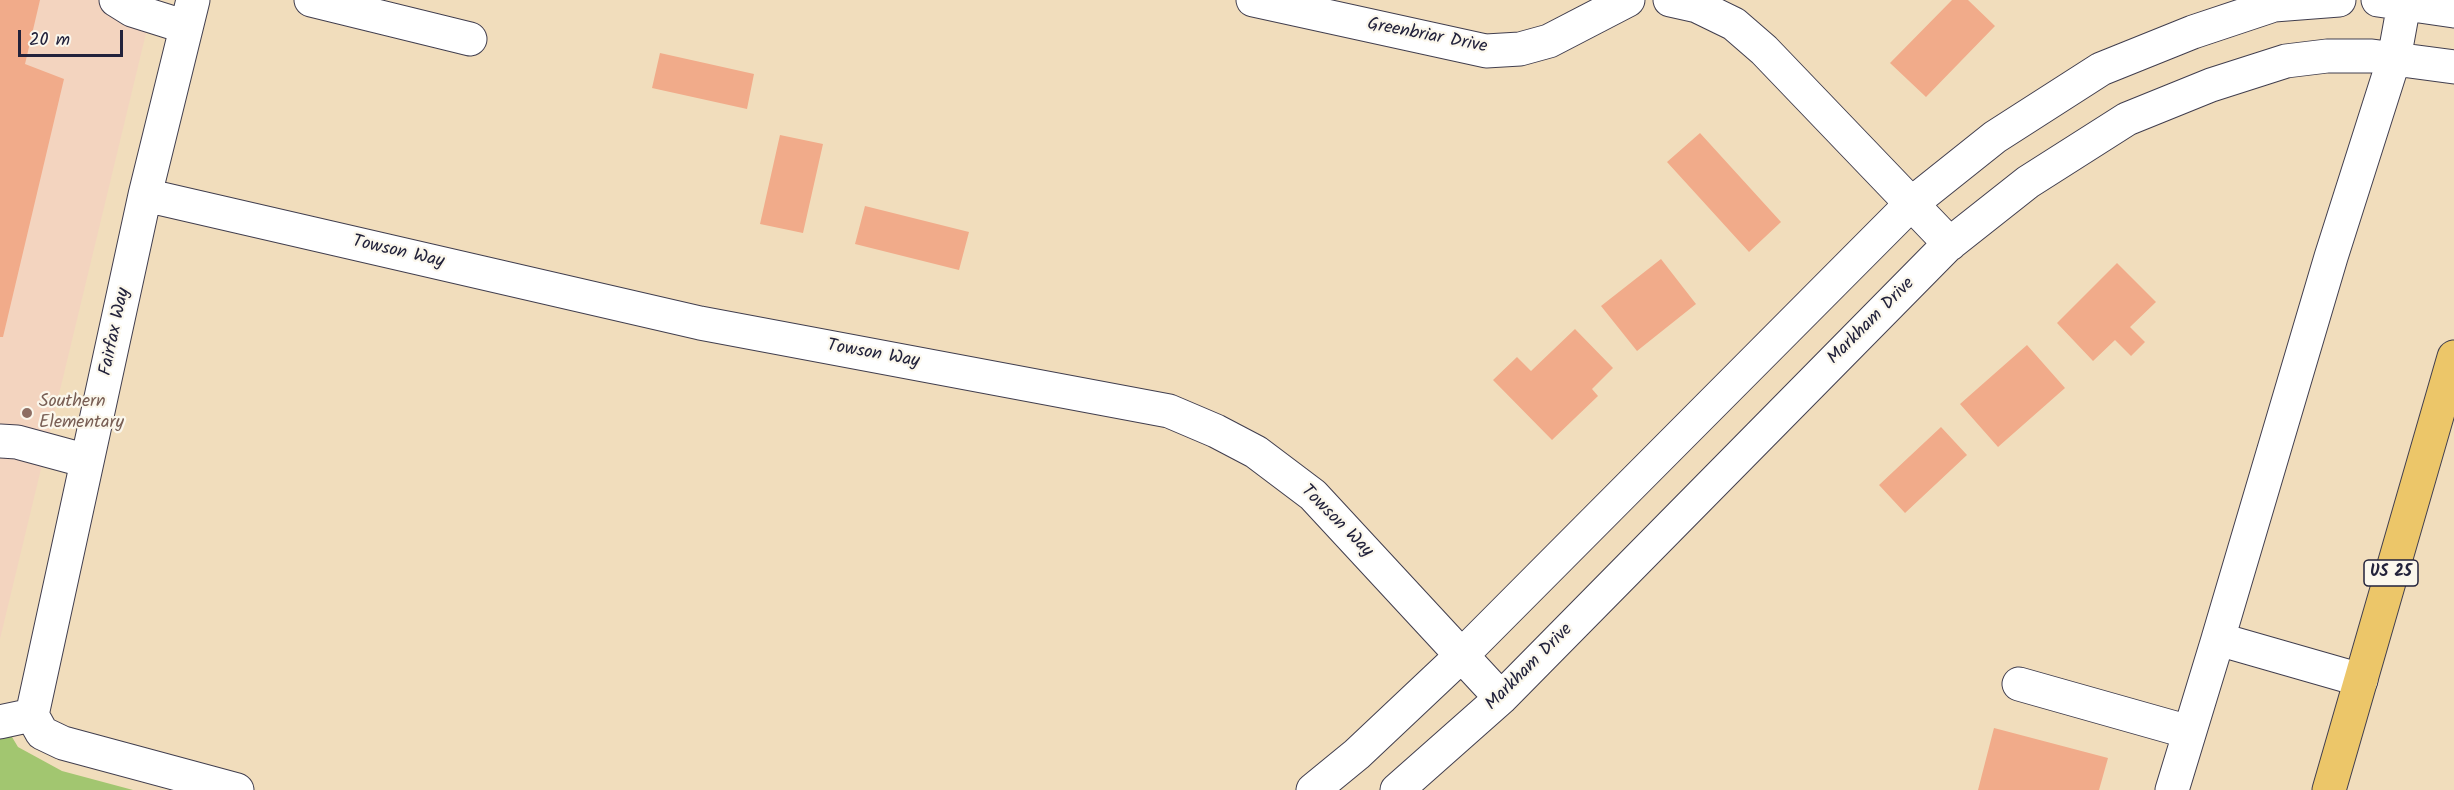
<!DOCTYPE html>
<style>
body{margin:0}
#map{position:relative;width:2454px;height:790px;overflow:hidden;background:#f1ddbc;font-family:Kalam,sans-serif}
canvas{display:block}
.scale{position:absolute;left:18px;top:30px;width:105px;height:27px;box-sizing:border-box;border:3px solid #22223b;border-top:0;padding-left:8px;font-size:18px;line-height:21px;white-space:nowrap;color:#22223b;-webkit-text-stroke:4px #fbf7ec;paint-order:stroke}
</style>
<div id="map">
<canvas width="2454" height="790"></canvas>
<div class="scale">20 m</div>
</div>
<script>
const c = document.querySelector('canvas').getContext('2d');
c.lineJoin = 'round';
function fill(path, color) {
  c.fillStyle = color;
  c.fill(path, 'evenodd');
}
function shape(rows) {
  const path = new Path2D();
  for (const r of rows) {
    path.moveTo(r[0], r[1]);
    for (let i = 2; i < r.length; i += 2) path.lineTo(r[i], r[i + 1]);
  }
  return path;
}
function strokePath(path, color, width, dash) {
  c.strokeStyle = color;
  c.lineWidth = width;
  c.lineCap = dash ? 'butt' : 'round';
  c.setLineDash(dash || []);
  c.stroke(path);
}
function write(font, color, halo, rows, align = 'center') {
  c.font = font + ' Kalam,sans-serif';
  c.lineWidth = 4.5;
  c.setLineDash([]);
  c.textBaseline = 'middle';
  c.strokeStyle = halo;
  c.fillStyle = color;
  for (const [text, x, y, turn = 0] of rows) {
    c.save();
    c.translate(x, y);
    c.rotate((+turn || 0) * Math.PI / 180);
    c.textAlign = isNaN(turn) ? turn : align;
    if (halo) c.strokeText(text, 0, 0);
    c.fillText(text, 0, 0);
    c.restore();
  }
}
fill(shape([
 [0,0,154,0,0,639]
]), '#f3d4bf');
fill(shape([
 [0,717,18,747,62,771,133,790,0,790]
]), '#a2c670');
fill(shape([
 [0,0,40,0,25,64,64,79,3,337,0,337],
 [1952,0,1968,0,1995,26,1926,97,1890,63],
 [660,53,754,74,747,109,652,88],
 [1700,133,1781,222,1749,252,1667,162],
 [780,135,823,144,803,233,760,224],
 [865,206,969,232,959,270,855,244],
 [1661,259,1696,304,1637,351,1601,306],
 [2117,263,2156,302,2130,327,2145,342,2131,356,2115,340,2093,361,2057,323],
 [1575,329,1613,368,1592,389,1598,396,1552,440,1493,380,1517,357,1531,371],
 [2027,345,2065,388,1998,447,1960,404],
 [1941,427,1967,455,1905,513,1879,485],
 [1994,728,2108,758,2099,790,1978,790]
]), '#f1ab8a');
const minor = shape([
 [116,0,132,10,186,27],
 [193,0,145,195,32,715,42,733,63,743,237,790],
 [311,0,470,39],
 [1253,0,1486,51,1520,49,1549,41,1628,0],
 [1670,0,1697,6,1734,24,1764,50,1950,244],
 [2378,0,2454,11],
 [145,195,700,323,1169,411,1216,431,1256,452,1313,495,1501,698],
 [0,441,17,442,87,461],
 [2361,680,2218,639,2331,257,2394,59,2404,4],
 [2019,684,2189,732],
 [0,722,32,715],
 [1313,790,1357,754,1462,655,1911,204,1995,137,2101,69,2193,32,2274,5,2339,0],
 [1397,790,1501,698,1947,246,2028,182,2127,119,2211,85,2286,61,2327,56,2372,56,2454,67],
 [2172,790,2218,639]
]);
const major = shape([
 [2329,790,2454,357]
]);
strokePath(minor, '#413e4e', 35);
strokePath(major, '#413e4e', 35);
strokePath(minor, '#fff', 33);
strokePath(major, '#ecc669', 33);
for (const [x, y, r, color] of [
 [27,413,6,"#8d6e63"]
]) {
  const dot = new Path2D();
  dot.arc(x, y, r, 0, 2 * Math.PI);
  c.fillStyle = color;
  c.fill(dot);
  strokePath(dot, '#fbf7ec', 2);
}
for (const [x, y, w] of [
 [2391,573,54]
]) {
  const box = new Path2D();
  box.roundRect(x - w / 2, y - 13, w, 26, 4.5);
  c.fillStyle = '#fbf7ec';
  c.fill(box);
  strokePath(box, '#22223b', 1.5);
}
write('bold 16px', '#22223b', null, [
 ["US 25",2391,573]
]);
write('18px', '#22223b', '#fbf7ec', [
 ["Greenbriar Drive",1427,37,11],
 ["Towson Way",398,253,13],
 ["Markham Drive",1872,322,-45],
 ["Fairfax Way",116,332,-78],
 ["Towson Way",873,355,10],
 ["Towson Way",1336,522,45],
 ["Markham Drive",1530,668,-45]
]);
write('18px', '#785e54', '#fbf7ec', [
 ["Southern",39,403],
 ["Elementary",39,424]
], 'left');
</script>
